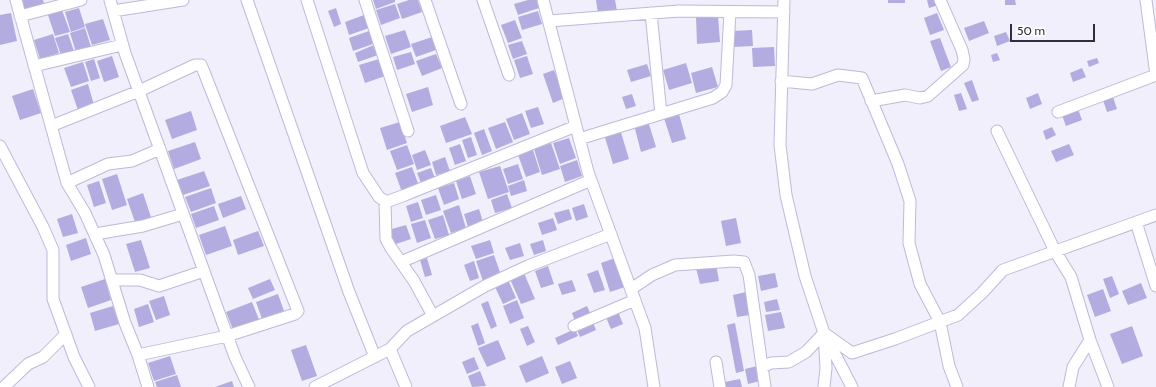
<!DOCTYPE html>
<style>
body{margin:0}
#map{position:relative;width:1156px;height:387px;overflow:hidden;background:#f0effb;font-family:Cabin,sans-serif}
canvas{display:block}
.scale{position:absolute;left:1010px;top:24px;width:85px;height:18px;box-sizing:border-box;border:2px solid #302e3a;border-top:0;padding-left:5px;font-size:12px;line-height:14px;white-space:nowrap;color:#302e3a;-webkit-text-stroke:3px #fff;paint-order:stroke}
</style>
<div id="map">
<canvas width="1156" height="387"></canvas>
<div class="scale">50 m</div>
</div>
<script>
const c = document.querySelector('canvas').getContext('2d');
c.lineJoin = 'round';
function fill(path, color) {
  c.fillStyle = color;
  c.fill(path, 'evenodd');
}
function shape(rows) {
  const path = new Path2D();
  for (const r of rows) {
    path.moveTo(r[0], r[1]);
    for (let i = 2; i < r.length; i += 2) path.lineTo(r[i], r[i + 1]);
  }
  return path;
}
function strokePath(path, color, width, dash) {
  c.strokeStyle = color;
  c.lineWidth = width;
  c.lineCap = dash ? 'butt' : 'round';
  c.setLineDash(dash || []);
  c.stroke(path);
}
fill(shape([
 [20,0,43,0,45,6,24,12],
 [373,0,395,0,395,2,376,9],
 [409,0,418,0,422,12,402,19,397,4],
 [528,0,537,0,539,8,518,15,514,4],
 [596,0,615,0,617,11,598,14],
 [888,0,905,0,905,3,888,3],
 [927,0,945,0,945,3,929,8],
 [1005,0,1015,0,1016,5,1005,5],
 [395,4,400,18,381,25,376,10],
 [79,8,85,27,71,32,65,12],
 [336,8,341,24,334,27,328,11],
 [62,10,70,32,55,36,48,15],
 [538,11,542,24,522,30,518,17],
 [11,13,17,41,0,45,0,15],
 [937,13,944,30,930,35,924,18],
 [364,15,369,28,349,35,345,22],
 [696,16,718,16,720,42,697,44],
 [103,19,110,40,92,45,85,24],
 [515,20,522,38,508,43,501,25],
 [984,21,989,33,969,41,964,28],
 [85,28,91,47,76,52,70,33],
 [405,30,411,47,391,54,385,36],
 [752,30,753,46,733,47,733,31],
 [369,31,373,44,353,51,349,38],
 [1006,32,1010,41,997,46,994,36],
 [53,34,59,53,40,59,34,40],
 [68,34,74,51,61,55,55,38],
 [432,37,436,50,416,57,411,44],
 [940,38,951,67,941,71,930,41],
 [522,41,527,54,513,59,508,45],
 [374,45,378,55,358,62,355,53],
 [774,47,775,66,753,67,752,48],
 [411,52,415,64,397,70,393,57],
 [997,53,1000,60,993,62,991,55],
 [436,54,442,68,422,76,416,61],
 [112,56,119,77,104,82,97,61],
 [527,56,533,74,520,78,514,60],
 [1097,58,1099,63,1089,67,1087,61],
 [94,59,100,78,91,81,85,62],
 [379,59,385,76,365,83,359,65],
 [83,62,89,81,71,87,64,68],
 [686,63,692,83,669,90,663,70],
 [647,64,651,76,631,82,627,70],
 [712,67,718,87,696,93,691,73],
 [1082,68,1086,77,1073,82,1070,73],
 [554,70,565,98,553,103,543,74],
 [972,80,979,100,972,102,964,83],
 [88,84,94,105,78,110,71,90],
 [428,87,433,105,412,112,406,94],
 [33,89,41,113,20,120,12,96],
 [961,93,967,109,959,111,954,95],
 [1038,93,1042,104,1030,109,1026,98],
 [632,94,636,106,626,109,622,97],
 [1112,94,1117,109,1107,112,1102,97],
 [1075,101,1082,120,1066,126,1059,107],
 [538,107,544,124,531,128,525,111],
 [191,111,197,130,172,139,165,120],
 [522,113,530,134,514,140,506,119],
 [679,114,686,139,672,143,664,118],
 [465,117,472,134,446,143,440,126],
 [648,121,656,147,641,152,634,125],
 [400,122,407,143,387,150,380,128],
 [505,122,513,142,496,149,488,128],
 [619,126,629,159,613,164,603,131],
 [1052,127,1056,135,1046,140,1043,131],
 [484,129,492,151,482,155,474,133],
 [471,137,477,155,468,158,462,140],
 [569,138,576,158,560,164,553,143],
 [195,142,201,159,174,169,168,151],
 [551,143,560,169,542,175,534,149],
 [460,144,466,161,455,165,449,148],
 [1069,144,1074,155,1056,162,1051,151],
 [407,145,414,164,397,170,390,151],
 [425,150,431,165,417,170,412,155],
 [533,150,540,172,526,177,518,155],
 [445,157,450,171,436,175,432,162],
 [577,160,582,176,565,182,560,166],
 [518,164,523,179,508,184,503,169],
 [500,166,509,192,488,199,479,172],
 [412,167,419,186,402,192,395,173],
 [431,168,435,178,421,183,417,173],
 [204,171,210,186,183,195,177,180],
 [117,174,127,205,112,210,102,179],
 [470,176,476,194,462,199,456,181],
 [524,180,527,191,511,196,508,186],
 [99,181,106,203,94,207,87,185],
 [454,183,459,199,444,205,438,188],
 [211,188,216,203,191,212,185,197],
 [143,193,152,220,136,225,127,199],
 [507,194,512,208,495,213,491,200],
 [436,195,441,210,426,215,421,200],
 [241,196,246,209,223,218,218,204],
 [418,202,423,218,411,222,406,206],
 [584,204,588,217,576,221,572,208],
 [459,205,466,228,451,233,443,211],
 [214,206,219,220,196,228,191,214],
 [479,209,483,222,468,227,464,214],
 [569,209,572,219,558,224,554,213],
 [72,214,78,233,63,237,57,219],
 [443,215,449,235,435,239,428,220],
 [553,218,557,230,542,235,538,223],
 [736,218,741,243,726,246,721,221],
 [425,220,431,238,417,243,411,224],
 [406,225,411,239,393,245,388,230],
 [225,226,232,246,206,255,199,235],
 [258,231,264,246,238,255,233,240],
 [86,238,91,254,71,261,66,245],
 [141,240,150,268,135,272,126,244],
 [490,240,494,253,476,259,471,246],
 [543,240,546,251,534,255,530,244],
 [520,243,524,256,510,260,505,248],
 [494,255,501,275,483,281,476,261],
 [427,258,432,275,425,277,420,260],
 [615,258,625,287,610,292,601,263],
 [474,261,479,278,470,281,464,265],
 [716,264,719,281,700,284,696,268],
 [548,266,554,284,541,288,535,271],
 [598,270,605,290,594,293,587,274],
 [524,273,535,299,521,304,510,279],
 [775,273,778,287,761,291,758,276],
 [1112,276,1119,294,1110,298,1103,279],
 [105,279,111,300,88,308,81,287],
 [270,279,275,290,253,299,248,288],
 [572,280,576,291,562,295,558,284],
 [509,282,516,298,503,304,495,287],
 [1141,283,1147,298,1128,305,1122,291],
 [1103,289,1111,311,1095,317,1087,295],
 [746,292,750,315,737,317,733,295],
 [278,294,284,311,262,319,256,302],
 [164,296,170,315,156,320,149,301],
 [777,299,780,310,766,312,764,302],
 [517,300,524,318,510,324,503,306],
 [488,301,497,326,491,329,481,304],
 [252,302,260,322,234,332,226,312],
 [148,304,154,322,139,327,134,309],
 [113,306,119,324,95,331,90,313],
 [587,306,591,315,575,321,572,313],
 [617,309,623,324,611,329,605,315],
 [781,312,785,328,768,331,765,315],
 [592,320,596,330,580,337,576,327],
 [478,323,485,343,478,346,471,326],
 [735,323,744,371,736,373,727,325],
 [528,326,535,342,527,346,520,329],
 [1132,326,1143,356,1122,364,1110,334],
 [575,329,578,336,558,345,555,338],
 [498,340,506,359,487,367,478,348],
 [306,345,317,376,302,381,291,350],
 [170,356,176,374,154,381,148,363],
 [542,356,549,373,526,383,519,366],
 [474,357,479,369,467,374,462,362],
 [570,361,577,378,562,384,555,367],
 [757,366,760,381,748,384,745,369],
 [480,371,486,386,472,387,468,376],
 [177,375,181,387,157,387,155,382],
 [740,379,742,387,725,387,725,382],
 [232,381,234,387,215,387]
]), '#b2ace0');
const minor = shape([
 [16,0,67,183,85,213,104,255,125,323,138,355,148,387],
 [110,0,125,53,235,357,249,387],
 [247,0,349,292,375,357],
 [307,0,363,173,379,197,386,202,405,195,576,126],
 [365,0,408,131],
 [425,0,461,104],
 [483,0,509,75],
 [543,0,588,172,645,328,654,387],
 [784,0,780,145,786,195,805,276,824,333,852,387],
 [1146,0,1156,75],
 [113,11,183,0],
 [651,13,661,114],
 [20,16,81,0],
 [549,21,679,11,784,12],
 [34,66,122,45],
 [781,81,812,84,838,75,862,78,898,164,910,201,909,243,920,284,940,322,949,366,957,387],
 [871,101,905,95,920,98,928,96,963,65,964,59,962,50,940,0],
 [1058,112,1156,75],
 [51,126,139,91,195,65,201,65,204,72,298,311,295,314,227,336,138,355],
 [997,131,1055,251,1071,277,1090,340,1073,367,1069,387],
 [579,139,713,98,722,92,726,85,730,12],
 [0,146,43,227,53,250,53,299,74,357,89,387],
 [67,183,108,164,132,161,160,149],
 [385,201,386,239,391,248,414,281,433,316],
 [1136,222,1156,286],
 [95,234,143,226,183,214],
 [401,262,591,180],
 [112,280,140,280,159,286,204,271],
 [631,289,652,275,675,265,734,261,744,262,749,275,765,387],
 [574,326,635,300],
 [1090,340,1108,387],
 [390,349,406,387],
 [716,362,720,387],
 [762,367,771,363,789,362,806,352,824,333],
 [4,387,28,364,43,357,66,334],
 [315,387,390,349,407,331,485,286,528,266,611,234],
 [824,387,826,368,824,333,852,353,895,339,958,315,982,293,1003,270,1156,215]
]);
strokePath(minor, '#bdbad8', 13);
strokePath(minor, '#fff', 11);
</script>
